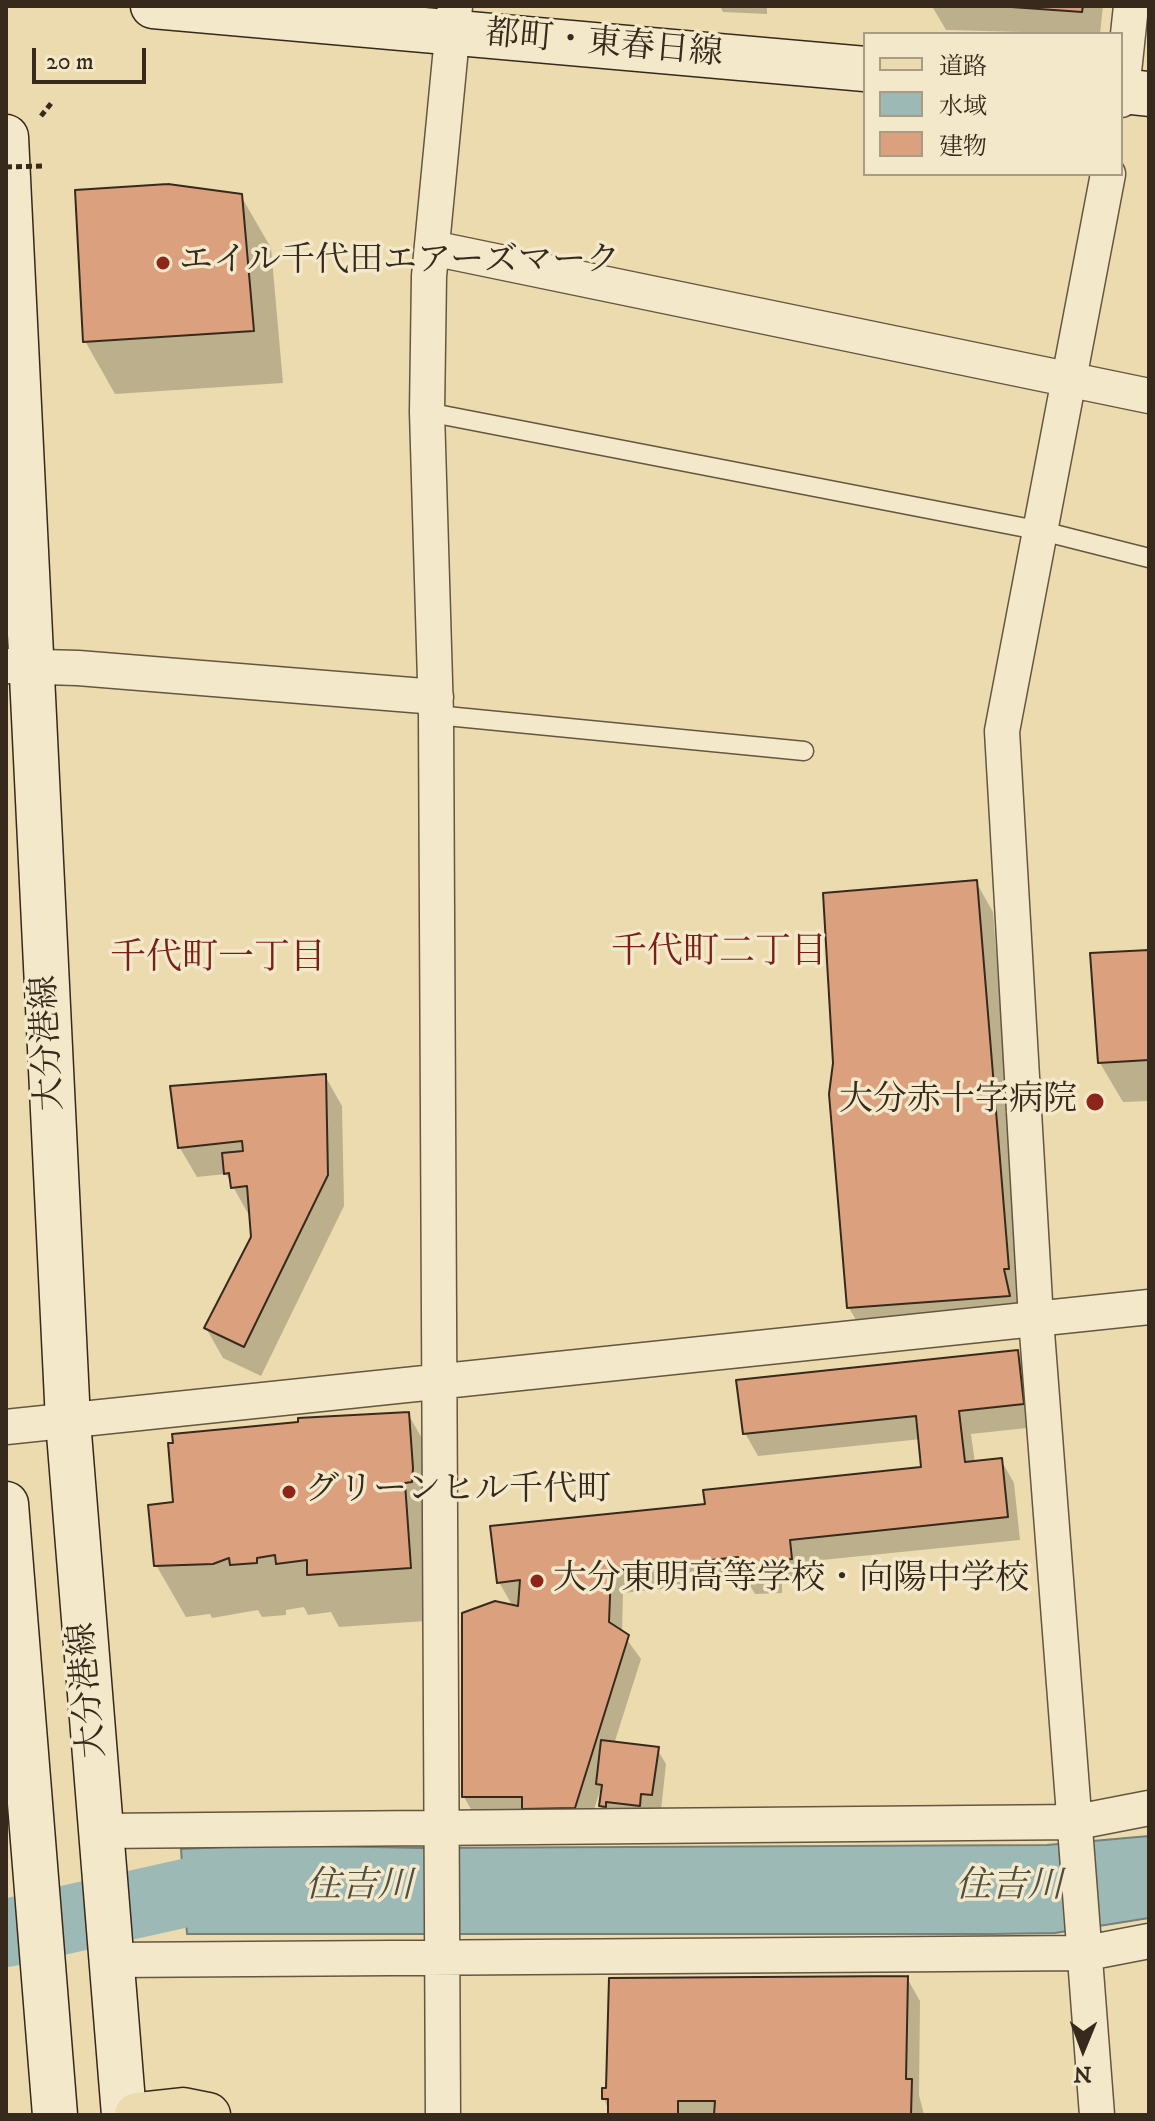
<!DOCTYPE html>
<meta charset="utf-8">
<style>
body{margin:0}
#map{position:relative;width:1155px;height:2121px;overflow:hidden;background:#ecdbae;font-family:"IM FELL DW Pica","Noto Serif JP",serif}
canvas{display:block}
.frame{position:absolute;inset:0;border:8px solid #372a1c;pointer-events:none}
.legend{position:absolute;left:863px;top:32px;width:260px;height:144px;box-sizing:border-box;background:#f3e8ca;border:2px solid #a89c84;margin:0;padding:10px 14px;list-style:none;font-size:24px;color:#372a1c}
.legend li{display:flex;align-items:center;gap:16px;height:40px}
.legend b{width:40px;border:2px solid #a89c84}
.north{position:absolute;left:1043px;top:2009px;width:80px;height:80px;-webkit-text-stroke:6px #f3e8ca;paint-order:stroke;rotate:181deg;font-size:22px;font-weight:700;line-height:32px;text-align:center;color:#372a1c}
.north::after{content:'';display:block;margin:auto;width:28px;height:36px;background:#372a1c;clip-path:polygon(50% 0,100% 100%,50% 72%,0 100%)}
.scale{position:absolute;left:32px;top:48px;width:114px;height:36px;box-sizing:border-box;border:4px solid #372a1c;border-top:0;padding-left:10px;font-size:24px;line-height:28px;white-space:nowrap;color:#372a1c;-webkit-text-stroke:6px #f3e8ca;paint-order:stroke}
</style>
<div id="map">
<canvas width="1155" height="2121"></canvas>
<div class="frame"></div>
<ul class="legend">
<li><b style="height:10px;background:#ecdbae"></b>道路</li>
<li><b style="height:22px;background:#9db9b5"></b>水域</li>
<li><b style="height:22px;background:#dba07d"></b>建物</li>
</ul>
<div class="north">N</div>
<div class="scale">20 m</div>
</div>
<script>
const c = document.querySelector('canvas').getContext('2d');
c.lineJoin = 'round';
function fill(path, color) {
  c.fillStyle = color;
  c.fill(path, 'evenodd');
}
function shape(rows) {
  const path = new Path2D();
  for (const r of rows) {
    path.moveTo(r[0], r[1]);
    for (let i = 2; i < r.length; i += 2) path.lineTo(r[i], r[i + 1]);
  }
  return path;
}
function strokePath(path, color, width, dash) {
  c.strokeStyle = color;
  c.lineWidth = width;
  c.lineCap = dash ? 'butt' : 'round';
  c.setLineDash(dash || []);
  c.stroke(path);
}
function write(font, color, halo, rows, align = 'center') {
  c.font = font + ' "IM FELL DW Pica","Noto Serif JP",serif';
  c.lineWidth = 7;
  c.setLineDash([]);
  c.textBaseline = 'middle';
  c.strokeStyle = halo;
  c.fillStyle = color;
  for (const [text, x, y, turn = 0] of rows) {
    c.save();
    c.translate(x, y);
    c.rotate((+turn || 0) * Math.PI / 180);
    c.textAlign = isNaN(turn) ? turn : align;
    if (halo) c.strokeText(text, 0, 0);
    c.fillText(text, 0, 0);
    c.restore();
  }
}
const water = shape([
 [1149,1836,1149,1918,1055,1933,993,1934,187,1934,181,1849,268,1845,422,1848,1047,1845,1149,1836]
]);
fill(water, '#9db9b5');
strokePath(water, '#748078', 2);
fill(shape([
 [720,6,767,6,767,14,723,12],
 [932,6,1103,6,1100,34,946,30],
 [241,196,271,248,283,383,115,394,85,341],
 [976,882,993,912,1025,1325,866,1337,849,1308],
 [1149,952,1149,1101,1123,1102,1100,1063,1093,955],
 [325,1076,342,1106,344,1206,261,1376,223,1358,206,1328,253,1238,250,1217,226,1174,197,1177,180,1148,172,1088],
 [1017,1352,1030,1375,1036,1427,971,1434,975,1463,1001,1460,1014,1483,1020,1540,802,1562,804,1582,782,1583,782,1593,755,1594,747,1580,623,1593,622,1633,641,1659,614,1744,657,1749,666,1764,661,1810,649,1809,648,1821,610,1821,601,1806,602,1785,587,1831,477,1820,464,1797,520,1609,520,1604,512,1605,499,1582,707,1505,923,1469,921,1439,758,1456,745,1433],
 [408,1414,438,1466,440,1620,339,1627,331,1612,308,1615,304,1607,286,1610,286,1615,262,1617,258,1610,212,1618,210,1614,186,1617,156,1565,176,1504],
 [907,1978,920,2001,919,2095,924,2115,610,2115,604,2098]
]), '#0003');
strokePath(shape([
 [6,1933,199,1890,277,1890]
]), '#9db9b5', 68);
const building = shape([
 [997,6,1083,6,1082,12,997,6],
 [168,184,242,194,254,331,83,342,75,190,168,184],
 [977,880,1009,1269,1004,1269,1010,1296,847,1308,829,1094,833,1063,823,893,977,880],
 [1149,950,1149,1060,1098,1063,1090,953,1149,950],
 [326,1074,328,1175,244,1347,204,1328,251,1237,247,1186,231,1188,229,1173,224,1174,222,1153,243,1151,242,1141,178,1148,170,1086,326,1074],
 [1018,1350,1024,1404,959,1411,965,1462,1002,1458,1008,1517,790,1540,792,1559,770,1561,770,1570,740,1572,738,1557,611,1571,609,1622,629,1635,575,1808,522,1809,522,1797,462,1797,462,1613,495,1601,518,1606,520,1580,497,1583,490,1526,705,1504,703,1490,921,1467,916,1416,743,1434,736,1380,1018,1350],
 [409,1412,413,1468,412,1482,405,1483,411,1568,307,1575,307,1560,276,1564,275,1555,257,1558,257,1563,230,1565,229,1558,213,1564,154,1566,148,1505,173,1502,168,1443,173,1443,172,1434,298,1422,298,1418,409,1412],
 [601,1740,659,1747,652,1795,641,1794,640,1806,606,1802,606,1807,599,1806,602,1785,596,1784,601,1740],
 [908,1976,906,2079,912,2079,911,2115,714,2115,715,2101,678,2101,678,2115,608,2115,608,2099,602,2099,602,2088,606,2088,609,1978,908,1976]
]);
fill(building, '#dba07d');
strokePath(building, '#372a1c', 2);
const lane = shape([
 [427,412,1042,531,1149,558],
 [436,715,804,751]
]);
const street = shape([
 [1121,100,1131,6],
 [432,248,1149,396],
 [6,666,78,668,436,697],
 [6,1427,1149,1307],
 [101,1831,1077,1822,1149,1808],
 [112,1960,1087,1953,1149,1941],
 [443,2115,436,715,427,412,429,276,455,6],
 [1097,2115,1036,1319,1002,731,1108,174]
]);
const secondary = shape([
 [153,6,865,69],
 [1121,91,1149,94],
 [6,137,68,1421,124,2115],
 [6,1504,55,2115]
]);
const primary = shape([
 [137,2115,183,2110,208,2115]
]);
strokePath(lane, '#645640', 21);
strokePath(street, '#645640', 37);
strokePath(secondary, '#372a1c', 47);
strokePath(primary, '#372a1c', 47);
strokePath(shape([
 [41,116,53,101]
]), '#372a1c', 5, [6, 4]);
strokePath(lane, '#f3e8ca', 18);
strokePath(street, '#f3e8ca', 34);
strokePath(secondary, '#f3e8ca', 44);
strokePath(primary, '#ecdbae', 44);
strokePath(shape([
 [6,167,43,166]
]), '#372a1c', 5, [6, 4]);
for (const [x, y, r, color] of [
 [163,263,8,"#8f2418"],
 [1095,1102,10,"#8f2418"],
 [289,1492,8,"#8f2418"],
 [537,1581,8,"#8f2418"]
]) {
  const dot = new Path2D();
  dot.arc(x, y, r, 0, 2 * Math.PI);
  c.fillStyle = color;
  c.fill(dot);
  strokePath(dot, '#f3e8ca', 3);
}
write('34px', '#372a1c', '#f3e8ca', [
 ["都町・東春日線",604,46,5],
 ["大分港線",50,1043,-93],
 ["大分港線",90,1690,-95]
]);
write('34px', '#372a1c', '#f3e8ca', [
 ["エイル千代田エアーズマーク",179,263],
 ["大分赤十字病院",1077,1102,"right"],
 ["グリーンヒル千代町",305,1492],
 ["大分東明高等学校・向陽中学校",553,1581]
], 'left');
write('36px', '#7a1f14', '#f3e8ca', [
 ["千代町二丁目",719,955],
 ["千代町一丁目",218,961]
]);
write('italic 36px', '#504e42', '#f3e8ca', [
 ["住吉川",359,1889],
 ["住吉川",1009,1889]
]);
</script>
